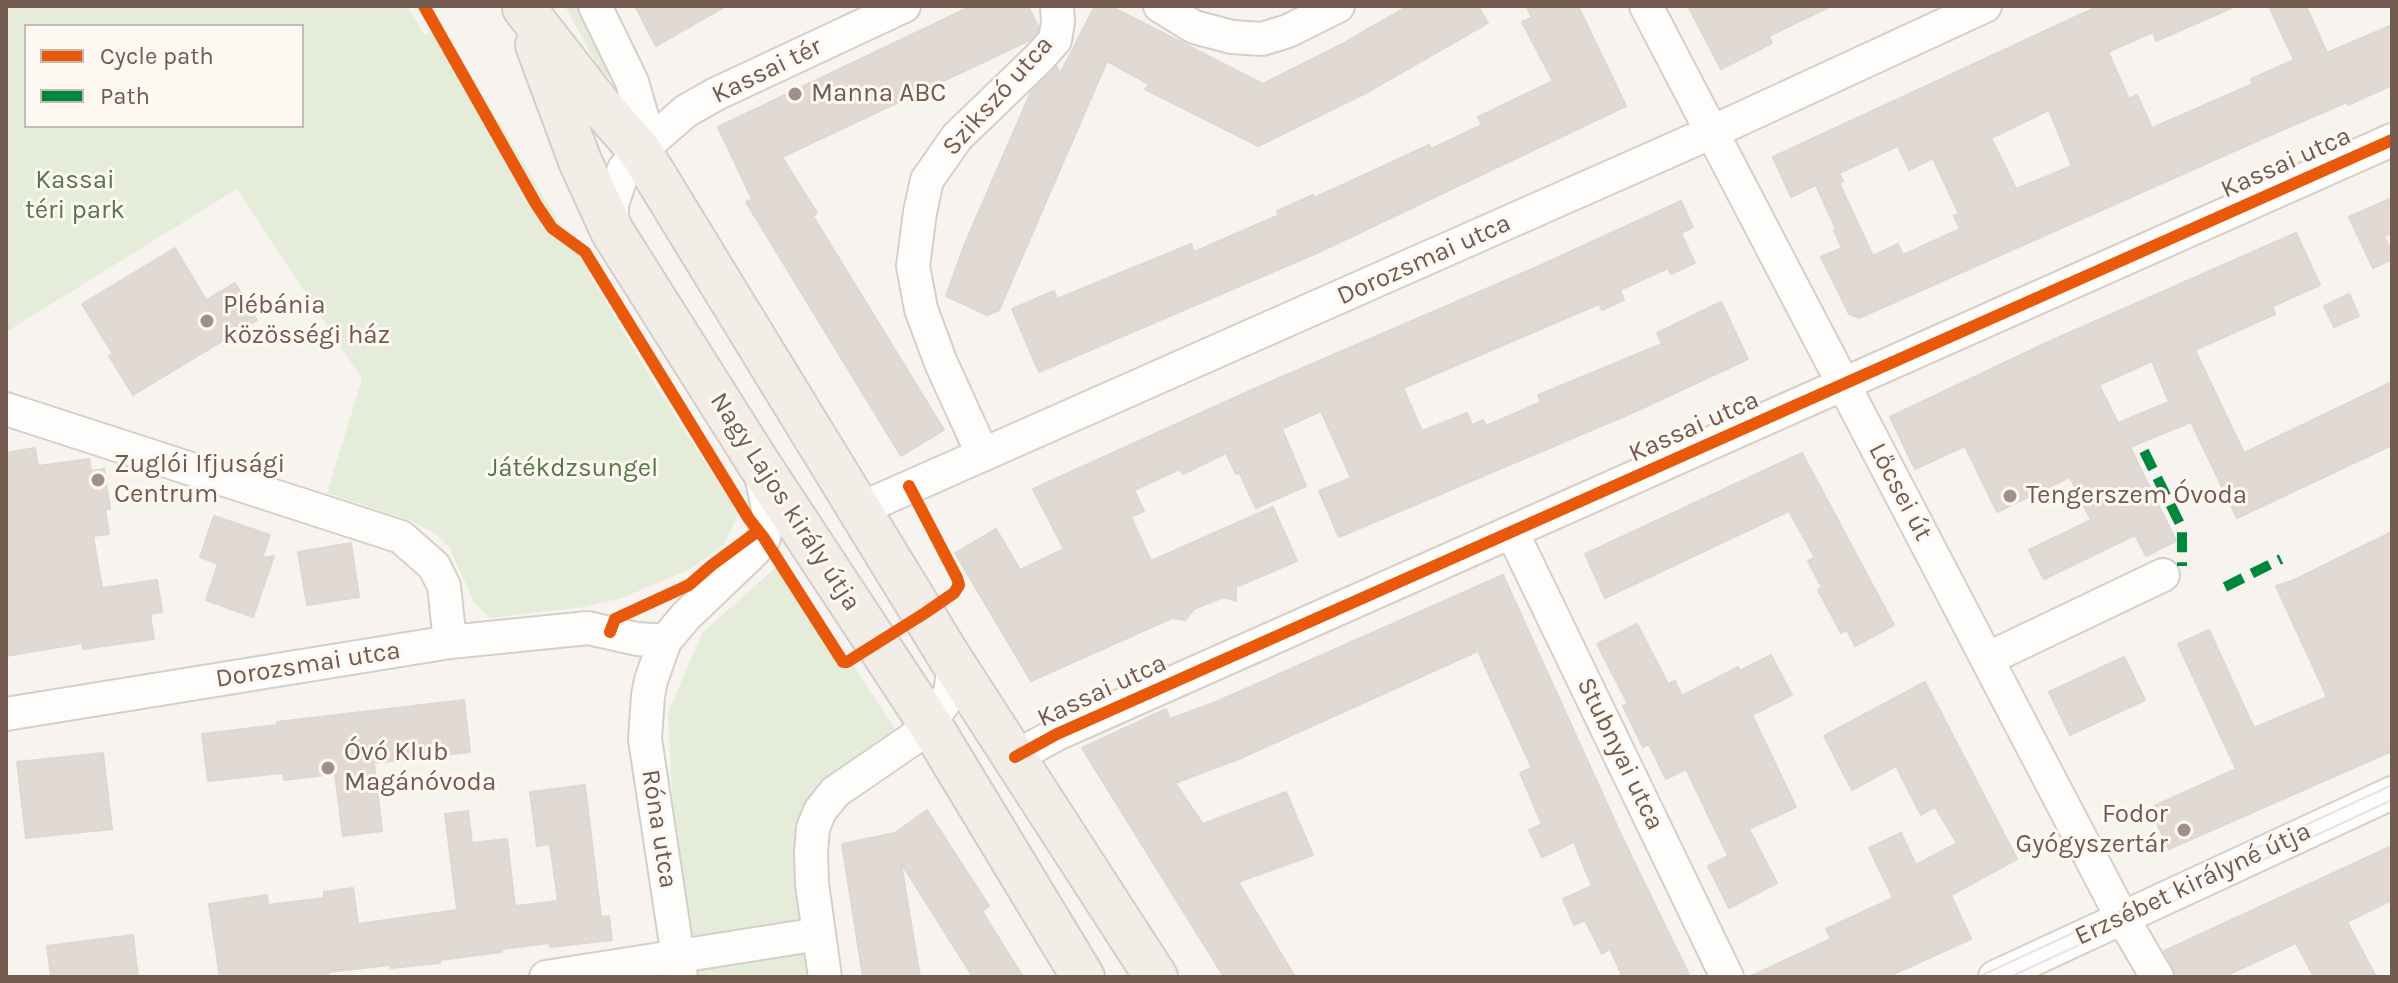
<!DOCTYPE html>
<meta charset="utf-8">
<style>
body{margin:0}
#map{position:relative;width:2398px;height:983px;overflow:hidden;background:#f7f3ee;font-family:Karla,sans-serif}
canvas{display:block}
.frame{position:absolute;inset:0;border:8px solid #735b50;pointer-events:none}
.legend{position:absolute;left:24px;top:24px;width:280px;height:104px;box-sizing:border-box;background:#fdf8f1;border:2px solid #c6b9b1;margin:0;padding:10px 14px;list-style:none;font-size:24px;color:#735b50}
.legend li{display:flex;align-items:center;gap:16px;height:40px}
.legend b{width:40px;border:2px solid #c6b9b1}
</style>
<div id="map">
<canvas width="2398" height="983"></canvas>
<div class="frame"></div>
<ul class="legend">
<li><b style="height:10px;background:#e8590c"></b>Cycle path</li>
<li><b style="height:10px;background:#00873e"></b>Path</li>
</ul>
</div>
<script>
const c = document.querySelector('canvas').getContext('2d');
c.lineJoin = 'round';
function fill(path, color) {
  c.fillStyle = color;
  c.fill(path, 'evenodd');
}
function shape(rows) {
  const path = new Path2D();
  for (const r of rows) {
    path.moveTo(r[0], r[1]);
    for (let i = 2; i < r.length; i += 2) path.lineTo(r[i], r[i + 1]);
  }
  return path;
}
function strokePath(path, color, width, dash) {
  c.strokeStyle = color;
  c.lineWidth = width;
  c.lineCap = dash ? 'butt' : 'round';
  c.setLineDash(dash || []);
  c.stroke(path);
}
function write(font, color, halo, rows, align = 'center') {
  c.font = font + ' Karla,sans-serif';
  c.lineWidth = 6;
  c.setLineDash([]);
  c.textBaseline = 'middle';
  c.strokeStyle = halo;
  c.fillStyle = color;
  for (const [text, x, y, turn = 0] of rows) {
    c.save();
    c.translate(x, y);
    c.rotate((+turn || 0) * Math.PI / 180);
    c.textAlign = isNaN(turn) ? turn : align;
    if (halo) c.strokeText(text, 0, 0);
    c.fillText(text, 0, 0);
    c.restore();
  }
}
fill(shape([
 [6,6,407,6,425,35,435,29,443,28,656,386,738,514,724,545,690,569,622,598,584,607,489,618,474,602,449,547,435,534,412,521,327,493,362,379,237,189,6,332],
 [302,26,302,126,26,126,26,26],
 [565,6,578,6,611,73,611,76,606,77,599,69],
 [783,561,896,730,826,779,802,812,794,852,812,977,683,977,680,954,668,713,702,633]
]), '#e5ecda');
const building = shape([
 [635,6,726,6,656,46,635,6],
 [972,6,1028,6,1038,27,1037,32,1030,40,782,157,817,213,813,216,944,430,901,456,746,202,752,199,718,127,972,6],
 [1095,6,1110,6,1263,84,1342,44,1408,6,1478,6,1488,23,1368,92,1258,146,1145,89,1149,84,1107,61,999,310,987,315,946,296,964,246,1031,92,1057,67,1060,74,1095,6],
 [1526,6,1578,6,1626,106,1317,253,1039,372,1012,309,1054,291,1057,299,1191,244,1194,252,1279,215,1277,211,1313,195,1314,198,1429,145,1431,149,1482,125,1478,117,1553,81,1522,22,1532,17,1526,6],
 [1688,6,1831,6,1769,36,1772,43,1721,69,1688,6],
 [2099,6,2236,6,2156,41,2153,32,2108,52,2129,99,2137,95,2152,128,2253,84,2251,79,2294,60,2269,6,2306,6,2327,53,2392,25,2392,85,2348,105,2347,102,2275,133,1859,318,1849,314,1821,257,1842,248,1834,230,1836,229,1816,185,1791,197,1773,157,2099,6],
 [2049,110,2072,166,2016,189,1991,138,2049,110],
 [1898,146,1909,170,1933,158,1959,214,1954,216,1960,229,1903,255,1898,244,1873,256,1839,183,1843,181,1839,173,1898,146],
 [2392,198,2392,233,2384,236,2392,253,2392,259,2373,268,2349,217,2392,198],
 [1681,201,1693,227,1681,233,1695,263,1671,274,1668,268,1620,290,1624,300,1602,310,1599,304,1403,388,1422,431,1467,413,1472,425,1483,420,1486,426,1541,402,1538,395,1662,344,1657,333,1721,302,1748,359,1632,413,1339,537,1319,491,1351,478,1321,411,1282,429,1306,486,1256,508,1239,472,1236,474,1226,453,1183,474,1180,469,1134,490,1144,511,1131,517,1151,561,1273,507,1297,561,1236,587,1236,601,1224,597,1194,609,1185,620,1172,618,1031,681,955,553,996,529,1020,570,1064,549,1033,489,1254,389,1537,267,1681,201],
 [2296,233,2320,285,2273,306,2275,314,2195,350,2244,453,2392,382,2392,445,2237,518,2191,422,2130,447,2176,541,2146,556,2135,535,2044,579,2029,550,2091,520,2070,477,1997,512,1965,446,1915,469,1890,417,2046,343,2296,233],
 [2152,361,2169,402,2118,423,2099,385,2152,361],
 [175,248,206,300,235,283,257,320,133,395,109,356,113,354,82,304,175,248],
 [2349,294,2359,316,2334,327,2324,306,2349,294],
 [35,448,38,466,89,459,91,471,104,469,110,509,105,509,109,534,93,536,102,588,157,580,162,612,150,614,154,639,83,649,82,643,6,656,6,453,35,448],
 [1802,453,1894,625,1855,646,1847,630,1841,633,1818,590,1822,588,1808,561,1815,558,1789,511,1605,598,1585,554,1802,453],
 [214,516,270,535,262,558,274,556,253,617,206,600,218,564,200,557,214,516],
 [2392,532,2392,751,2169,849,2150,808,2236,769,2178,644,2209,630,2254,728,2327,697,2276,586,2292,581,2392,532],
 [351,543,359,597,307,605,298,552,351,543],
 [1503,575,1623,839,1690,977,1623,977,1610,949,1602,954,1585,920,1574,925,1563,899,1592,886,1574,842,1542,857,1529,830,1542,824,1520,773,1532,768,1478,651,1241,758,1175,783,1203,824,1286,792,1313,855,1238,882,1295,977,1224,977,1082,748,1166,709,1170,719,1216,702,1503,575],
 [1637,624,1668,684,1675,681,1682,696,1738,667,1740,671,1771,655,1792,695,1752,715,1796,807,1749,829,1777,883,1729,908,1708,866,1728,856,1686,769,1666,779,1649,744,1643,747,1623,706,1628,704,1597,644,1637,624],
 [2124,657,2145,700,2070,735,2049,692,2124,657],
 [1925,682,2017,859,1951,895,1971,939,1887,977,1749,977,1831,939,1826,929,1893,898,1869,848,1901,833,1916,865,1957,843,1935,807,1921,815,1896,766,1852,790,1824,736,1925,682],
 [464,700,470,752,374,763,382,831,343,836,335,774,284,780,283,773,208,781,202,734,277,725,277,722,464,700],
 [103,753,112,829,26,838,17,762,103,753],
 [585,785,601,917,609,916,612,940,550,947,550,943,502,949,502,952,440,960,440,963,391,968,390,965,328,972,329,977,220,977,209,904,267,895,268,905,324,898,324,892,353,888,358,924,457,910,445,814,468,811,472,843,507,839,515,906,558,901,550,844,537,846,530,792,585,785],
 [927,810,989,906,982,911,1023,977,973,977,901,863,920,977,863,977,842,844,895,833,927,810],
 [2392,846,2392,900,2347,922,2376,977,2314,977,2296,943,2223,977,2176,977,2173,967,2164,951,2392,846],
 [133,935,138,977,51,977,47,946,133,935]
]);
fill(building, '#e0d9d4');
strokePath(building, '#dfd7d1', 2);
const minor = shape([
 [595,6,632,82,643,120,640,151],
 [1160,6,1194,27,1232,37,1262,39,1288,31,1338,6],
 [1646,6,2118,910,2157,977],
 [612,231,612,204,624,169,640,151,686,111,716,94,904,6],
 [6,409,401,537,434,566,444,586,450,642],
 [983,455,941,363,921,309,913,266,920,212,927,180,957,137,1040,57,1055,40,1058,22,1057,6],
 [860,509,1712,132,1985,6],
 [1512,532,1727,977],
 [1987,659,2163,575],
 [6,714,450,642,588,628,637,639,665,641],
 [1015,757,1057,734,2392,140],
 [546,977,819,934],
 [681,977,645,739,648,696,651,680,665,641,686,616,755,550,764,538,769,513,761,475],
 [825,977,812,884,811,853,813,828,820,811,835,792,911,740,930,724,950,693,953,672,950,658],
 [1995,977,2392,793]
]);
const major = shape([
 [524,8,597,102,640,151,950,658,1156,977],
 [537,45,580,161,612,231,757,461,930,724,1083,977]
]);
strokePath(minor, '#d4cfc9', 36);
strokePath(major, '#d5cdc8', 46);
strokePath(minor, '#fefdfc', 32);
strokePath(major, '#f2ede7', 42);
strokePath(shape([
 [1978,977,2392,785],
 [2010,977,2392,800]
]), '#e5e3e6', 2);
strokePath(shape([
 [2144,451,2182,528,2182,566],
 [2225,587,2281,559]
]), '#00873e', 10, [20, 10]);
strokePath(shape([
 [424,6,536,204,552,228,585,252,749,519,764,538,843,662,847,662,925,613,954,593,959,585,957,578,909,486],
 [610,632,615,619,689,585,712,565,758,531],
 [1015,757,1057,734,2392,140]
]), '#e8590c', 12);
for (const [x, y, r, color] of [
 [795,94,8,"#a19087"],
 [207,321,8,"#a19087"],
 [98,480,8,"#a19087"],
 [2010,496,8,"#a19087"],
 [328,768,8,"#a19087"],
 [2184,830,8,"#a19087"]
]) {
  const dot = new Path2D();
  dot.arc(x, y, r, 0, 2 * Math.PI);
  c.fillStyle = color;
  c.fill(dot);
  strokePath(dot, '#fdf8f1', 3);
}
write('26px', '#735b50', '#fdf8f1', [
 ["Kassai tér",767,71,-26],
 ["Szikszó utca",998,96,-48],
 ["Kassai utca",2286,163,-24],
 ["Dorozsmai utca",1424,260,-24],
 ["Kassai utca",1694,427,-24],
 ["Lőcsei út",1900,492,62],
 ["Nagy Lajos király útja",785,502,57],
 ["Dorozsmai utca",308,665,-9],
 ["Kassai utca",1102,691,-25],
 ["Stubnyai utca",1620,754,64],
 ["Róna utca",659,829,81],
 ["Erzsébet királyné útja",2193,884,-25]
]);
write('26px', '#735b50', '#fdf8f1', [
 ["Manna ABC",811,94],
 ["Plébánia",223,306],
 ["közösségi ház",223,336],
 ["Zuglói Ifjusági",114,465],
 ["Centrum",114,495],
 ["Tengerszem Óvoda",2026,496],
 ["Óvó Klub",344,753],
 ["Magánóvoda",344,783],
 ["Fodor",2168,815,"right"],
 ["Gyógyszertár",2168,845,"right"]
], 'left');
write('26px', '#597849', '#fdf8f1', [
 ["Kassai",75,181],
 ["téri park",75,211],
 ["Játékdzsungel",573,469]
]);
</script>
